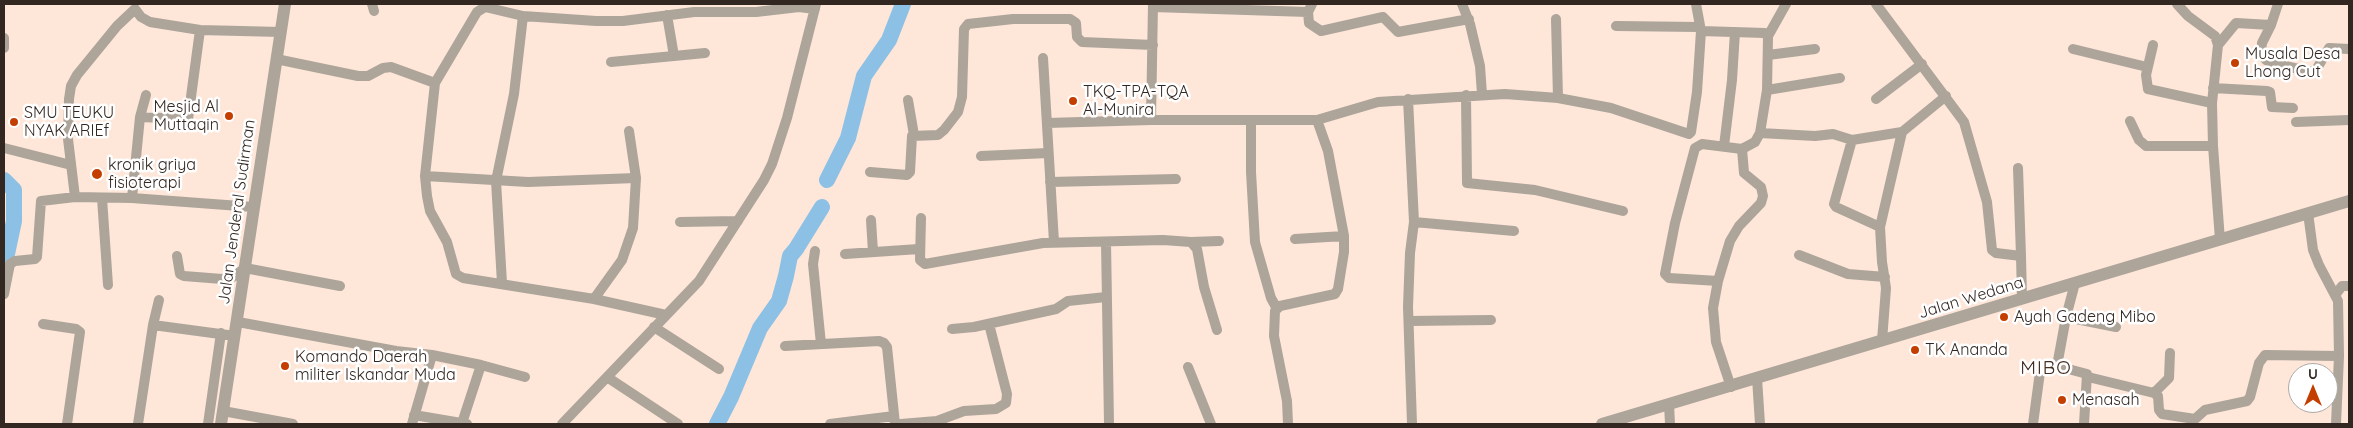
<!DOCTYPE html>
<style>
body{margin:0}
#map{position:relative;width:2353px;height:428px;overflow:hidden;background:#fee6d9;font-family:Quicksand,sans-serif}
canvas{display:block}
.frame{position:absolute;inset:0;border:5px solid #322721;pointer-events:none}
.north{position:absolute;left:2288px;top:363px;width:50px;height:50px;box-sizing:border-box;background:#fff;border:1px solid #ada9a6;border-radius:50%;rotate:0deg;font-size:14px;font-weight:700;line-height:20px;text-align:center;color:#322721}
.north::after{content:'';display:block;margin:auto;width:18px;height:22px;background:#c43e00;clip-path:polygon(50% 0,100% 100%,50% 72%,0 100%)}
</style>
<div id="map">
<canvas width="2353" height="428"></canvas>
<div class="frame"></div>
<div class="north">U</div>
</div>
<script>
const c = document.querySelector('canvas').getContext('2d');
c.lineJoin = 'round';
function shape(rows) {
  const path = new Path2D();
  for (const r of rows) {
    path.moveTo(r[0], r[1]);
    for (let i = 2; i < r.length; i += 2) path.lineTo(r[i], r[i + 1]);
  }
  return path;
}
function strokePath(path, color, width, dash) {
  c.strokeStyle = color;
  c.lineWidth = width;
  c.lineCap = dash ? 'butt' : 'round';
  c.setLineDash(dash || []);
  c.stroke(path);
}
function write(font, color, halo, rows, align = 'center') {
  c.font = font + ' Quicksand,sans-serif';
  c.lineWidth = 5;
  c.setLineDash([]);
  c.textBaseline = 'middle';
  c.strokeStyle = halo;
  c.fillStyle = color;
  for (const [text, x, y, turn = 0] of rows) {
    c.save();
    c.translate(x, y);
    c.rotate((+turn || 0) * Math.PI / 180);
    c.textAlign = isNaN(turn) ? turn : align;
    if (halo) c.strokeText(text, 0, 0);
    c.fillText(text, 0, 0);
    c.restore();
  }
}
strokePath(shape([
 [4,180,14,190,14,221,4,268],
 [827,180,848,138,864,76,889,40,903,4],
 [717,424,731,397,760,328,779,301,786,276,790,256,796,249,822,207]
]), '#8dc0e5', 16);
strokePath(shape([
 [372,4,374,11],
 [1462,4,1470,24,1480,66,1482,94],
 [1876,4,1964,122,1987,202,1992,250,1996,253,2021,256,2022,299],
 [2177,4,2188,16,2215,36,2218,45],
 [1153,7,1308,12,1312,4],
 [1308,12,1309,23,1321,31,1383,17,1398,32,1469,19],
 [667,15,674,56],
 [1556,19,1558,98],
 [2271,25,2262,43,2261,51,2266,60,2276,64,2312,72,2316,70,2329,48,2349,49],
 [1616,26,1698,27],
 [1701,31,1765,33,1768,37,1767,90,1760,133,1755,142,1742,149,1744,173,1761,187,1763,196,1761,203,1739,226,1730,241,1718,281,1713,308,1716,342,1731,387],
 [1768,36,1786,4],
 [4,38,4,48],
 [2153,45,2146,75,2148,89,2212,103],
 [2073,49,2147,67],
 [1768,55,1815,49],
 [1043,58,1054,242],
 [276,59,358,76,368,76,383,68,391,67,435,83],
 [611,62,705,53],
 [2213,88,2267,91,2270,92,2272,107,2293,108],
 [1767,90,1840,78],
 [1466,95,1467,183,1535,190,1623,211],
 [1408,99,1414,222,1410,253,1408,307,1412,424],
 [1876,99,1922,64],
 [908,100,914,135],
 [140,117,146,95],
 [1151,120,1153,4],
 [1251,120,1251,172,1255,242,1271,298,1276,307],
 [2130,121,2139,140,2146,146,2213,146],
 [2296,122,2349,120],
 [1047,123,1151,120,1317,120,1378,102,1505,94,1558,98,1611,108,1689,134,1691,132,1697,92,1701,31,1696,4],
 [1760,133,1815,136,1833,134,1852,140],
 [1724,146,1732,80,1735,32],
 [4,148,71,165],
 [981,156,1048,153],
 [2018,168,2021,256],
 [870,172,907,175,910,172,912,136,938,135,944,130,958,112,962,97,964,29,968,24,1013,19,1070,19,1076,23,1077,37,1082,42,1153,45],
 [425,176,528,182,636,178],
 [1050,182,1176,179],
 [102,198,108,285],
 [132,198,140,117,188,119,200,30],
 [253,207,132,198,75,197,68,139,69,99,71,86,77,75,117,26,135,9,141,17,150,22,200,30,281,32],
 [2308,213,2313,250,2319,265,2338,301,2339,356,2336,424],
 [921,218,920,260,925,264,1043,243,1163,240,1191,242,1197,249,1204,287,1217,330],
 [871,220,873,252],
 [680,222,738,221],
 [1414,222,1514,231],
 [1880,227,1836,207,1834,204,1852,140,1902,132,1946,96],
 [1295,239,1344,236],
 [2220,240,2213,146,2212,103,2218,45,2236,23,2271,25,2278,4],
 [1106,242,1109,424],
 [1191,242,1219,241],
 [815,251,813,264,821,344],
 [845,254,919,249],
 [1799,255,1848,274,1885,277],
 [177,256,180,274,184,276,222,279,233,277,245,268,340,286],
 [1718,281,1669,278,1665,274,1675,223,1695,148,1702,144,1742,149],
 [502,283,496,181,514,94,523,16],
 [2075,283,2066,317,2057,366,2087,374,2084,424],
 [4,294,10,264,15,261,35,259,37,257,41,201,75,197],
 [2336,294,2342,286,2349,286],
 [594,299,622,260,633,228,636,178,629,131],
 [666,315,594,299,463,278,456,274,447,242,430,211,427,196,425,176,435,83,477,12,485,7,523,16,596,21,623,21,694,12,756,12,799,7,815,9],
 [2066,317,2116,327],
 [1409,321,1491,320],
 [238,322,396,351,432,355,412,424],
 [43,324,76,329,80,332,67,424],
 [153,325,159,300],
 [654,327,719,369],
 [952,329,974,327,1056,309,1068,301,1106,297],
 [1882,341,1886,288,1882,262,1880,227,1902,132],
 [785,346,879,341,884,343,887,347,895,424],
 [432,355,481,365,525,377],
 [1188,367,1211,424],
 [607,377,678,424],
 [2088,377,2154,393,2158,396,2159,410,2162,414,2195,419,2205,410,2247,401,2250,397,2259,363,2265,355,2339,356],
 [1757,378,1760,424],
 [2154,393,2169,378,2170,353],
 [1669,404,1670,424],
 [223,411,293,424],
 [414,415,467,424],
 [462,423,481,365],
 [138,424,153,325,235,336],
 [208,424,221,333],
 [562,424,699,281,764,180,772,164,787,118,816,4],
 [830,424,894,416],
 [901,424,937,421,964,411,996,409,1006,403,1007,394,989,324],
 [1288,424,1287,401,1274,336,1275,311,1280,306,1335,294,1338,289,1344,252,1344,236,1328,151,1317,120],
 [2033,424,2040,372,2047,367,2057,366]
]), '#ada49a', 10);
strokePath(shape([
 [221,424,285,4],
 [1602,424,2349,201]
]), '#ada49a', 12);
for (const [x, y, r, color] of [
 [2235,63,5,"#c43e00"],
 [1073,101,5,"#c43e00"],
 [229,116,5,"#c43e00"],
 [14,122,5,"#c43e00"],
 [97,174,6,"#c43e00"],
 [2004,317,5,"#c43e00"],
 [1915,350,5,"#c43e00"],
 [285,366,5,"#c43e00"],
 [2062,400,5,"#c43e00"]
]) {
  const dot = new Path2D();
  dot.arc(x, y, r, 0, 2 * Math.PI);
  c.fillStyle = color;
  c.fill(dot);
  strokePath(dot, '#fff', 2);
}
write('16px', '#322721', '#fff', [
 ["Musala Desa",2245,54],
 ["Lhong Cut",2245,72],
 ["TKQ-TPA-TQA",1083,92],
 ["Al-Munira",1083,110],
 ["Mesjid Al",219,107,"right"],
 ["Muttaqin",219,125,"right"],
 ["SMU TEUKU",24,113],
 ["NYAK ARIEf",24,131],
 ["kronik griya",108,165],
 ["fisioterapi",108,183],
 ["Ayah Gadeng Mibo",2014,317],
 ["TK Ananda",1925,350],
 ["Komando Daerah",295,357],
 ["militer Iskandar Muda",295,375],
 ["Menasah",2072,400]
], 'left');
write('16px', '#322721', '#fff', [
 ["Jalan Jenderal Sudirman",237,212,-82],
 ["Jalan Wedana",1971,298,-17]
]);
c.letterSpacing = '1px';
write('19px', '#452e22', '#fff', [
 ["MIBO",2046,368]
]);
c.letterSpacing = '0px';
</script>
